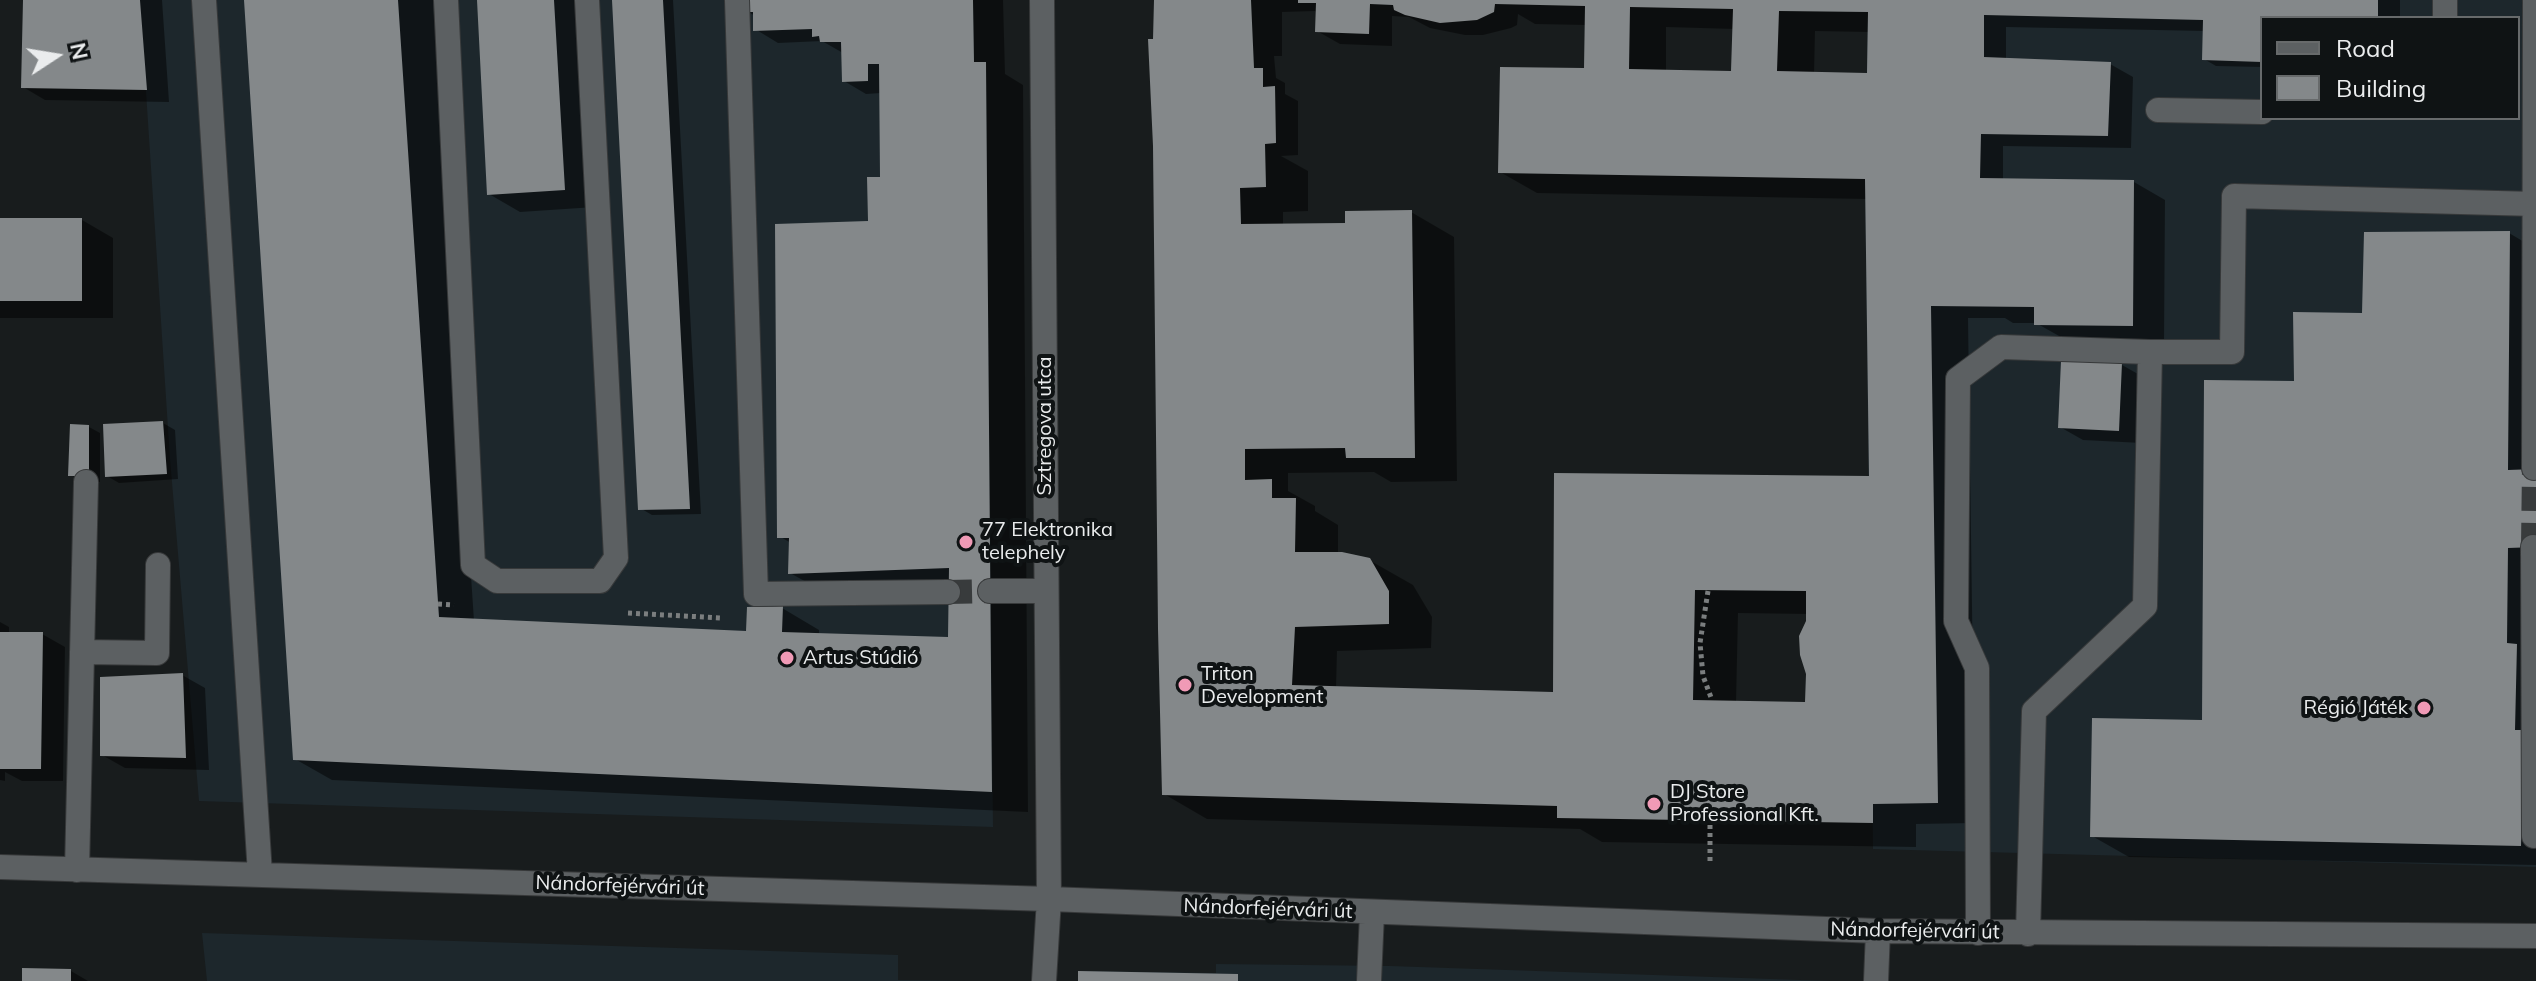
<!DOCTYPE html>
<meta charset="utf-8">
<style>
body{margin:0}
#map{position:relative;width:2536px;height:981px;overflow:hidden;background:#181c1d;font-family:Mulish,sans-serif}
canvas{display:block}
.legend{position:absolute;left:2260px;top:16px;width:260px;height:104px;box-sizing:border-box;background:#0f1314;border:2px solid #676a6b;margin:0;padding:10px 14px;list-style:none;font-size:24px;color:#eaeced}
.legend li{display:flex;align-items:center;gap:16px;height:40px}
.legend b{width:40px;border:2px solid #676a6b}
.north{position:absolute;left:16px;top:16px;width:80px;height:80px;-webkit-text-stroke:6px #0f1314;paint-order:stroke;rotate:78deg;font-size:22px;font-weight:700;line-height:32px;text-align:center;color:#eaeced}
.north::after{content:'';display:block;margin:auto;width:28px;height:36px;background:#eaeced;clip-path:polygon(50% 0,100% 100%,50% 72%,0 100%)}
</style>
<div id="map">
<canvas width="2536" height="981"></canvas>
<ul class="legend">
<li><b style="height:10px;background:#5c6062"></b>Road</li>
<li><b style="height:22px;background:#84888a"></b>Building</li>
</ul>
<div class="north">N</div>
</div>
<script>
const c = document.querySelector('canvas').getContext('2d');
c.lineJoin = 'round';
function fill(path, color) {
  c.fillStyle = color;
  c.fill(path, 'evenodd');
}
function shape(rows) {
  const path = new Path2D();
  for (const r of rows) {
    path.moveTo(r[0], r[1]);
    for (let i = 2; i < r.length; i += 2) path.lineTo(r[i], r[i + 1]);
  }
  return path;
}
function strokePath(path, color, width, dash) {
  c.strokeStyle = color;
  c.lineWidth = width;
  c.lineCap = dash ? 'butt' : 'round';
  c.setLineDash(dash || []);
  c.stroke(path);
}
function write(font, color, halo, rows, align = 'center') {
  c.font = font + ' Mulish,sans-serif';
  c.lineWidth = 8;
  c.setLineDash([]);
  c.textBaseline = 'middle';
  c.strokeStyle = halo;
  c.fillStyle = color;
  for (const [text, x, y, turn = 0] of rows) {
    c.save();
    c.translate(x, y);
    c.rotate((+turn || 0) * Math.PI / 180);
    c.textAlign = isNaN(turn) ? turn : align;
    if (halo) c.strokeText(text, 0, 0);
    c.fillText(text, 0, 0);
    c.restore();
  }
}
fill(shape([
 [140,0,973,0,974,62,986,62,993,827,199,801,170,459],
 [1868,0,2536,0,2536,867,1873,849,1865,179],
 [2262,18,2518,18,2518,118,2262,118],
 [202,933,898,955,898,980,966,981,207,981],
 [1216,964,1390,966,1830,981,1078,981,1078,971,1216,973]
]), '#1d272c');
fill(shape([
 [25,0,162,0,169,102,45,100,23,87],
 [246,0,433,0,474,621,748,633,782,608,819,630,819,635,950,639,951,590,828,594,790,573,791,543,779,536,882,179,881,93,866,94,844,81,843,53,822,41,778,43,755,29,755,16,747,11,747,0,1003,0,1005,74,1023,85,1028,812,332,780,295,759],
 [479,0,584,0,595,207,520,212,489,194],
 [614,0,673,0,701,514,652,515,640,508],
 [1156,0,2400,0,2400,18,2262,18,2262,67,2216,66,2204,59,2205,31,2006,27,2006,60,2110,64,2133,77,2131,148,2003,146,2003,180,2134,182,2165,200,2164,343,2068,341,2036,323,2013,323,2005,318,1968,318,1975,823,1916,824,1916,847,1602,842,1580,829,1207,819,1164,794],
 [1315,11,1318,13,1317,31,1340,44,1392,46,1392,16,1409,17,1430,28,1465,35,1483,35,1511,28,1517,25,1518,14,1535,24,1586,25,1586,70,1500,172,1537,193,1867,199,1871,479,1556,475,1555,695,1336,688,1337,651,1431,648,1432,617,1413,585,1369,560,1338,554,1338,525,1315,511,1315,506,1288,491,1288,473,1374,472,1391,482,1457,481,1454,237,1411,212,1347,225,1283,225,1283,212,1308,211,1308,171,1281,156,1298,155,1298,101,1285,94,1285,83,1276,78,1274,56,1282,56,1282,12],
 [1666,27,1735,29,1733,73,1666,72],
 [1815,31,1869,32,1869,75,1814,74],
 [1738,613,1808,614,1807,704,1736,703],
 [0,220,82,220,113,238,113,318,0,318],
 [2509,233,2536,249,2536,865,2129,857,2092,836,2211,722,2296,383,2362,315],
 [2062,363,2122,365,2145,378,2142,443,2083,440,2060,427],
 [163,423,175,430,178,479,119,483,107,476],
 [89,427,100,433,100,482,81,481,70,474],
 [0,622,9,627,9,634,42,634,65,647,63,781,22,781,5,772,5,781,0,780],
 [182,675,205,688,209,770,125,768,102,755],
 [71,971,88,981,24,981]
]), '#0007');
fill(shape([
 [23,0,140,0,147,90,21,88],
 [244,0,398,0,439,617,746,631,747,607,783,606,782,632,948,637,949,568,788,574,789,538,777,538,775,224,868,221,867,177,880,177,879,64,868,64,868,81,842,82,841,42,820,42,819,36,812,37,812,29,753,31,753,12,745,12,745,0,973,0,974,62,986,62,992,792,293,760],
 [477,0,554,0,565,190,487,195],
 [612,0,663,0,690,509,638,510],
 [1154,0,1251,0,1254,68,1263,68,1263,87,1275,86,1276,143,1265,144,1266,187,1240,188,1241,224,1345,223,1345,211,1412,210,1415,458,1346,458,1345,448,1245,449,1245,480,1272,479,1272,498,1296,498,1295,552,1342,552,1370,558,1389,591,1389,624,1295,627,1292,685,1553,692,1554,473,1869,476,1865,179,1498,173,1500,67,1584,68,1585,6,1495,4,1494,12,1477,20,1440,23,1405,15,1394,10,1393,5,1370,4,1369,34,1315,32,1316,3,1298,3,1298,0,2378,0,2378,18,2262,18,2262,62,2202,60,2203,20,1984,15,1984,57,2111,62,2108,136,1981,134,1980,178,2134,180,2133,326,2034,325,2034,307,1931,306,1938,803,1873,804,1873,823,1557,818,1557,806,1162,795,1158,629,1153,146,1148,39,1153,39],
 [1630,7,1733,9,1731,71,1629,69],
 [1779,11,1868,12,1867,73,1777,71],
 [1695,590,1806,591,1806,621,1799,636,1800,655,1806,674,1805,702,1693,700],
 [0,218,82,218,82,301,0,301],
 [2510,231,2508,470,2536,469,2536,547,2508,548,2507,643,2517,644,2515,730,2524,730,2521,846,2090,837,2092,718,2202,720,2204,380,2294,381,2293,312,2362,313,2364,232],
 [2061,361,2122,363,2119,431,2058,428],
 [163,421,167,474,105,477,103,424],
 [70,424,89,425,89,476,68,476],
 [0,632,43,632,41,769,0,769],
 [183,673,186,758,100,756,100,677],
 [22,968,71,969,71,981,22,981],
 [1078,971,1238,974,1238,981,1078,981]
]), '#84888a');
strokePath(shape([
 [2533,547,2534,468],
 [948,592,990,591]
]), '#383b3c', 24, [24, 12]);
const minor = shape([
 [204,0,260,874],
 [446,0,473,565,497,581,600,581,616,558,587,0],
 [737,0,756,594,948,592],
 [1042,0,1049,899,1044,981],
 [2445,18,2445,0],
 [2158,110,2262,112],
 [2534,468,2535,0],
 [2533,547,2534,836],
 [990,591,1046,591],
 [82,652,157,653,158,565],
 [0,867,1049,899,1878,931,2536,936],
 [77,870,86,482],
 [1978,933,1977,668,1956,621,1958,379,2001,347,2150,352],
 [2028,934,2034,711,2145,606,2150,352,2232,352,2234,196,2535,204],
 [1369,981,1372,913],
 [1876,981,1878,931]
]);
strokePath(minor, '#37393a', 26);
strokePath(shape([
 [1708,591,1700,643,1703,676,1712,700],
 [438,604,454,605],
 [628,613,722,618],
 [1710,861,1710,820]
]), '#7b7e7f', 5, [4, 4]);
strokePath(minor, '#5c6062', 24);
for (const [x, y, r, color] of [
 [966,542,8,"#f09ab6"],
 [787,658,8,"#f09ab6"],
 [1185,685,8,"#f09ab6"],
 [2424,708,8,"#f09ab6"],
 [1654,804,8,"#f09ab6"]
]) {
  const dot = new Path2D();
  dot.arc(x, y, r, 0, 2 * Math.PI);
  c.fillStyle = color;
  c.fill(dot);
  strokePath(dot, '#0f1314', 3);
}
write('20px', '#eaeced', '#0f1314', [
 ["Sztregova utca",1045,426,-90],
 ["Nándorfejérvári út",620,886,2],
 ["Nándorfejérvári út",1268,909,2],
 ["Nándorfejérvári út",1915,931,1]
]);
write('20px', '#eaeced', '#0f1314', [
 ["77 Elektronika",982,530],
 ["telephely",982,553],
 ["Artus Stúdió",803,658],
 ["Triton",1201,674],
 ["Development",1201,697],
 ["Régió Játék",2408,708,"right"],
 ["DJ Store",1670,792],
 ["Professional Kft.",1670,815]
], 'left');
</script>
